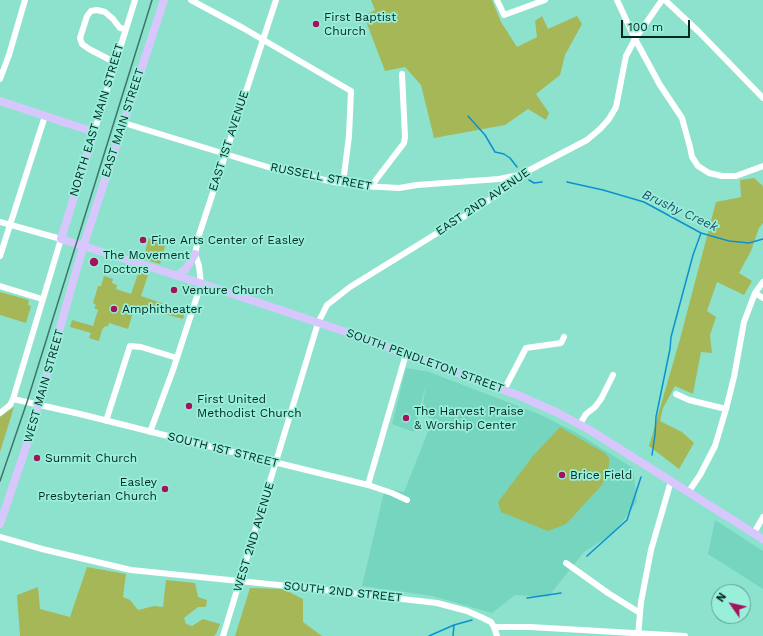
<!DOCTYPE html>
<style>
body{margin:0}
#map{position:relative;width:763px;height:636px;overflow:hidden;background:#8de2ce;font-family:"Work Sans",sans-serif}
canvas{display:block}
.north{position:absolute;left:711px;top:584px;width:40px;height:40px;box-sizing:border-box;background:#9aefdb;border:1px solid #5d9f91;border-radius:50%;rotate:304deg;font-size:11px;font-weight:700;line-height:16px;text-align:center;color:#022821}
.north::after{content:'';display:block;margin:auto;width:14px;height:18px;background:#a1135a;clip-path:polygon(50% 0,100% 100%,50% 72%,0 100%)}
.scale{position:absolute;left:621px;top:20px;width:69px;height:18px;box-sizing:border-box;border:2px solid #022821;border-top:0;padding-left:5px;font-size:12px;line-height:14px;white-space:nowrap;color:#022821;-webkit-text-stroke:3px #9aefdb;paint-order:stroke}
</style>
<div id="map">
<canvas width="763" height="636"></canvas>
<div class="north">N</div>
<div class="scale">100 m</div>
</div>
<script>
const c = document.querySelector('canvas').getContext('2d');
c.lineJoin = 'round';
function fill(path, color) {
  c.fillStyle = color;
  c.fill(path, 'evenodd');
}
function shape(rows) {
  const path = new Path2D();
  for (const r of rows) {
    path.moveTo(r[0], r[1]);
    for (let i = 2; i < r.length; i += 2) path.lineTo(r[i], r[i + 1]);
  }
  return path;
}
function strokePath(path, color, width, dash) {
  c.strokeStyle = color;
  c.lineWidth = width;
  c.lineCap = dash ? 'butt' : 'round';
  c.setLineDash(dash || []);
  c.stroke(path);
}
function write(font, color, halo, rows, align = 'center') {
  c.font = font + ' "Work Sans",sans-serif';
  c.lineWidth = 3.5;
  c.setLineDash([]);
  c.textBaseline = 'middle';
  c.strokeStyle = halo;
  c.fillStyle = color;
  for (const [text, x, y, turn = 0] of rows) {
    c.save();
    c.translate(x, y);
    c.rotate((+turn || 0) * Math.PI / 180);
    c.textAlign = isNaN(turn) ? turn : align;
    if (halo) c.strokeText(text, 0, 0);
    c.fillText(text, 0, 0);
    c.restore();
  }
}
fill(shape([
 [406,368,429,372,539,414,577,433,633,468,637,502,614,533,584,552,548,597,515,595,492,613,432,596,362,586,385,488,404,492,433,419,421,415,426,384,414,432,392,424],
 [715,520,763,551,763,589,708,554]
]), '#76d5bf');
fill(shape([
 [371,0,492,0,501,22,517,47,537,37,535,21,542,16,548,29,577,16,582,24,565,55,560,75,536,94,549,113,546,120,528,109,505,125,434,138,421,85,405,67,385,71,364,16,375,10],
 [754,178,763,186,763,223,759,228,751,251,739,273,752,281,744,295,717,282,707,311,716,317,710,335,712,353,701,352,693,394,675,386,663,408,660,421,682,432,694,443,679,469,649,446,680,339,716,202,741,197,740,180],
 [149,238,166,243,160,264,143,259],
 [142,273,148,275,141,296,185,311,183,319,135,306,128,329,109,323,108,326,104,327,102,330,99,341,89,338,91,333,70,327,72,320,93,326,98,310,94,308,96,305,93,303,98,286,101,286,104,276,113,279,112,283,117,285,116,289,131,294,138,274],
 [0,292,29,300,28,305,31,306,26,323,0,315],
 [14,407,0,452,0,417],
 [560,427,605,453,609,458,609,465,602,485,566,524,548,531,501,512,498,502,533,456],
 [87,567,126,574,123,597,130,600,138,610,154,606,163,607,166,580,195,583,198,597,207,600,206,607,198,607,184,618,186,624,192,626,203,619,220,624,216,634,214,636,20,636,17,595,38,587,40,609,70,617],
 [250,588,283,589,303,599,303,622,322,636,235,636]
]), '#a6b757');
strokePath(shape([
 [468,116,485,135,495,152,504,154,510,158,517,167],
 [529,180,534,183,542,182],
 [567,182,603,190,644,202,701,233,729,241,749,243,763,239],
 [652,455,655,435,656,417,670,349,671,337,693,255,701,233],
 [587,556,627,520,641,477],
 [527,598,561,593],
 [429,636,454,625,472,620],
 [453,636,454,625]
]), '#0c91cf', 1.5);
strokePath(shape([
 [191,0,243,28,351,91,349,136,343,183],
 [497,0,504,15,545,0],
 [617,0,635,39,660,85,682,118,690,147,692,157,698,166,709,173,722,176,736,176,763,166],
 [665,0,699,32,763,98],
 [116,63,89,49,82,44,80,38,87,16,91,11,97,10,105,12,113,19,120,28,125,29],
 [0,79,9,55,25,0],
 [124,123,271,168,334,182,363,186,399,188,417,185,499,179,519,175],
 [94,132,135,0],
 [373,187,375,181,404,143,405,137,402,74],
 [0,222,61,239,13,399,10,405,0,413],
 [0,256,45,116],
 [0,286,42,299],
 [755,293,763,298],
 [504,390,526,348,561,343,564,337],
 [676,394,689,400,726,409],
 [13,399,80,414,188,441,368,485,392,493,407,500],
 [106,421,130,346,141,347,177,358],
 [580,424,586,414,595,407,601,399,613,375],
 [150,432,173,370,201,284,199,266,195,254,199,235,276,0],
 [368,485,406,354],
 [689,491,700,475,715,446,726,409,734,377,744,322,755,293,763,282],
 [754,533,763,517],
 [0,537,42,549,131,570,298,587,437,603,467,611,483,618,491,622,494,627,530,627,685,636],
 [566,563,608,593,640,613],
 [494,627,497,636],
 [223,636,318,323,327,305,350,287,473,211,495,196,522,174,587,140,600,129,609,119,616,107,626,56,635,39,662,0],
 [638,636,641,602,651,550,671,481]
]), '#fff', 6);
strokePath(shape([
 [0,101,94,132,61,239,191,280,355,335,520,396,558,413,588,429,763,539],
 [177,276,186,269,195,254],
 [0,524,26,447,83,247,164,0]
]), '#d8c7fd', 8);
strokePath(shape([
 [0,481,27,402,152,0]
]), '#3c766a', 1.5);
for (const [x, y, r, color] of [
 [316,24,4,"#a1135a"],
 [143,240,4,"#a1135a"],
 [94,262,5,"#a1135a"],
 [174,290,4,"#a1135a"],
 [114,309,4,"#a1135a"],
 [189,406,4,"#a1135a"],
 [406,418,4,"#a1135a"],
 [37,458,4,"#a1135a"],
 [562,475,4,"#a1135a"],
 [165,489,4,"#a1135a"]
]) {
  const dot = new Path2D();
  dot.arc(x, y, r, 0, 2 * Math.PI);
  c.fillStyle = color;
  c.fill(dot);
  strokePath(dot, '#9aefdb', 1.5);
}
write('12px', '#022821', '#9aefdb', [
 ["First Baptist",324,17],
 ["Church",324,31],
 ["Fine Arts Center of Easley",151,240],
 ["The Movement",103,255],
 ["Doctors",103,269],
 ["Venture Church",182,290],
 ["Amphitheater",122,309],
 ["First United",197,399],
 ["Methodist Church",197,413],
 ["The Harvest Praise",414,411],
 ["& Worship Center",414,425],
 ["Summit Church",45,458],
 ["Brice Field",570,475],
 ["Easley",157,482,"right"],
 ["Presbyterian Church",157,496,"right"]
], 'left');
write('12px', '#022821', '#9aefdb', [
 ["NORTH EAST MAIN STREET",97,120,-73],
 ["EAST MAIN STREET",123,123,-72],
 ["EAST 1ST AVENUE",229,141,-72],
 ["RUSSELL STREET",321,177,11],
 ["EAST 2ND AVENUE",483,202,-34],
 ["SOUTH PENDLETON STREET",425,361,20],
 ["WEST MAIN STREET",44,386,-74],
 ["SOUTH 1ST STREET",223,450,14],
 ["WEST 2ND AVENUE",254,537,-73],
 ["SOUTH 2ND STREET",343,592,6]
]);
write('italic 13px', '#25516c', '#9aefdb', [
 ["Brushy Creek",680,211,25]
]);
</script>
